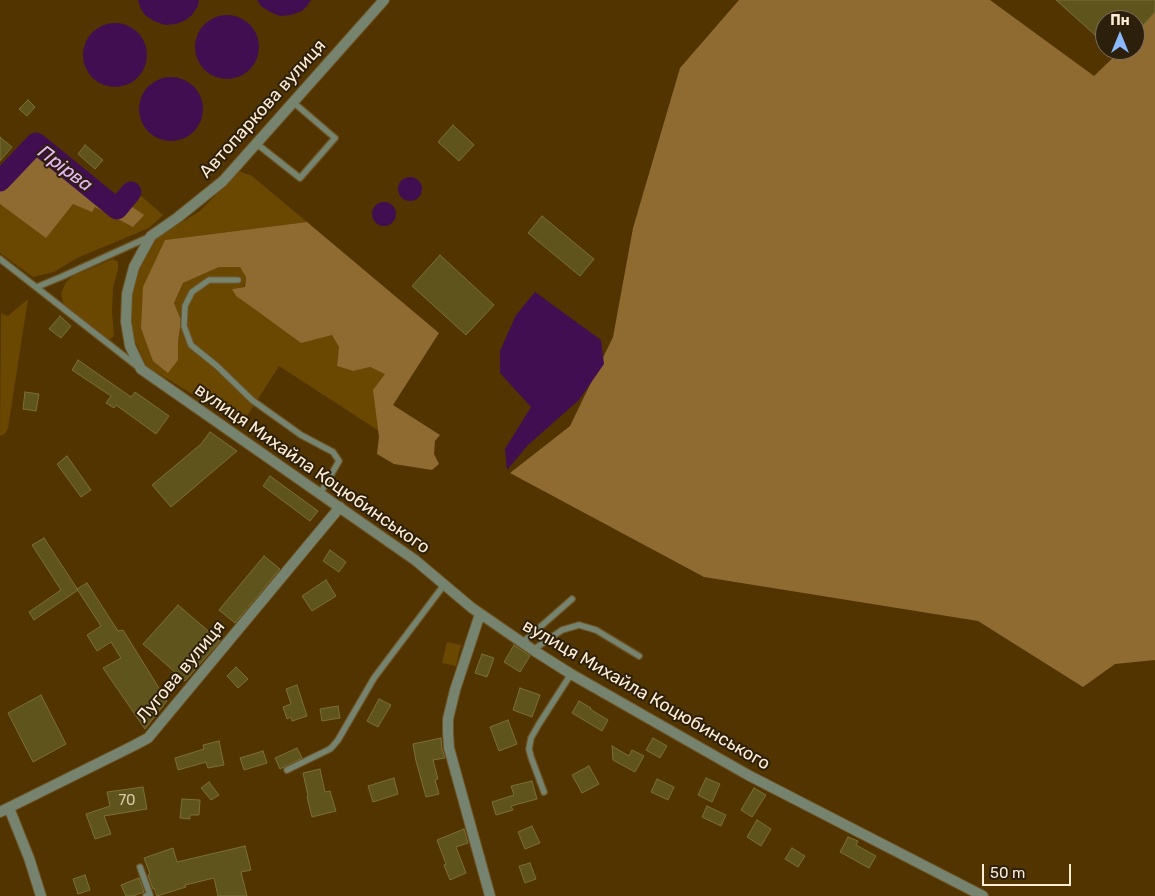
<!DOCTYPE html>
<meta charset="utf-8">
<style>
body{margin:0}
#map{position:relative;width:1155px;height:896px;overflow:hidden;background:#513400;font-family:Rubik,sans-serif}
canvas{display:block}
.north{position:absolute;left:1095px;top:10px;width:50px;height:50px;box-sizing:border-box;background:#2c1f0c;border:1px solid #80715c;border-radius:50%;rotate:0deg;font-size:14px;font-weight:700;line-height:20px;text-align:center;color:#feedd4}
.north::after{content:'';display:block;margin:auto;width:18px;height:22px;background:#8abafc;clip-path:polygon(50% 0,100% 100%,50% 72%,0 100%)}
.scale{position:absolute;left:982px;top:864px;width:89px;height:22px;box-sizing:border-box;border:2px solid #feedd4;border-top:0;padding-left:6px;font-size:15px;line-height:18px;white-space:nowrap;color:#feedd4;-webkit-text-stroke:4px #2c1f0c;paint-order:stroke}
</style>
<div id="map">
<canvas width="1155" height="896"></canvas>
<div class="north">Пн</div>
<div class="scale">50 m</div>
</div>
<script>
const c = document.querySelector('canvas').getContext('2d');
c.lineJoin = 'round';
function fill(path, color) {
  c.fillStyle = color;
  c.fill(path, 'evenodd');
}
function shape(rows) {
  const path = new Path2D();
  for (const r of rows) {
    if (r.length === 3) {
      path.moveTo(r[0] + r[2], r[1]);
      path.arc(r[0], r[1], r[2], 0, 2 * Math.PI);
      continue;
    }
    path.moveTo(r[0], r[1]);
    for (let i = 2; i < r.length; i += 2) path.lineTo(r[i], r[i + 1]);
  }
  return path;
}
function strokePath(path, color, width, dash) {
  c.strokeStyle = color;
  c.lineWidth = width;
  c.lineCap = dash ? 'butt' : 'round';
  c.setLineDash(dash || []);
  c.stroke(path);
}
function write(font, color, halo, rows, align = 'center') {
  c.font = font + ' Rubik,sans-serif';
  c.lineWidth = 4;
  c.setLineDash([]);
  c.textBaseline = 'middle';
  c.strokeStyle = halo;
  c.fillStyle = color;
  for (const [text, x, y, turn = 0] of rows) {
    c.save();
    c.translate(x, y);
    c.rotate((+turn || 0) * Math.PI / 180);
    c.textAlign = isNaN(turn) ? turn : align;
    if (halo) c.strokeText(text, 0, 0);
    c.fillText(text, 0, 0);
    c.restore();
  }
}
fill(shape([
 [50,148,127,209,140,195,163,215,149,228,77,258,54,272,33,277,0,253,0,206],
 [239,171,252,176,307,222,165,240,178,360,178,342,181,320,174,303,183,283,219,267,240,267,246,277,244,287,232,289,332,335,339,347,337,366,353,371,370,367,386,374,377,418,379,431,279,366,242,424,146,366,132,334,130,307,138,270,149,248,155,240,164,233,200,211],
 [113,259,118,262,118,269,113,288,112,312,114,335,112,338,107,340,64,305,61,294,66,282,73,276],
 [28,299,8,428,5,434,0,436,1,313,8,316],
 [447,642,461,645,456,666,442,663]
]), '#6b4801');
fill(shape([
 [739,0,990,0,1094,76,1121,50,1135,50,1135,34,1155,12,1155,660,1115,664,1083,687,978,621,704,577,510,473,570,426,613,337,633,228,680,68],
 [30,137,144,215,133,227,95,207,92,212,73,204,46,238,0,204,0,167],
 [307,222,439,333,393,405,440,435,435,441,434,454,439,464,432,470,394,464,377,454,379,437,373,390,385,374,370,367,353,371,337,366,339,347,332,335,301,343,249,305,236,296,232,289,245,287,246,277,240,267,219,267,183,283,174,303,181,320,178,342,178,360,168,373,153,361,141,328,143,287,165,240]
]), '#906b31');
fill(shape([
 [138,0,199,0,198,6,192,15,186,20,176,24,165,25,154,21,145,15,141,9],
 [257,0,311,0,307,6,302,11,291,15,280,16,270,12,261,6],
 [227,47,32],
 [115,55,32],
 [171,109,32],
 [410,189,12],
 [384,214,12],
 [535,292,601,340,604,364,579,400,528,445,507,470,505,449,531,407,500,373,500,351,516,315]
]), '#410f51');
strokePath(shape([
 [0,181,36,143,117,209,131,192]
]), '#410f51', 21);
const building = shape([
 [1056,0,1155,0,1155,12,1135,34,1135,20,1105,20,1105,44,1056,0],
 [28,100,35,107,27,116,19,109,28,100],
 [453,125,474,145,459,161,438,142,453,125],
 [0,137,12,147,0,161,0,137],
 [85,145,103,160,95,169,78,154,85,145],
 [542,216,594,259,580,276,528,233,542,216],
 [440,255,494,305,466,335,412,286,440,255],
 [60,316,71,326,61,338,49,329,60,316],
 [78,360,131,397,135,392,169,416,156,434,116,405,114,408,106,403,111,396,72,370,78,360],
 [25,392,39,394,36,411,23,409,25,392],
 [210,432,237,451,171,507,152,485,201,444,210,432],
 [67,456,91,490,81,497,57,464,67,456],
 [270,476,318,511,310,521,263,486,270,476],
 [44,538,78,590,34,620,29,612,61,590,32,545,44,538],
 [330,550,346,562,339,572,323,561,330,550],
 [264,556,280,569,235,623,219,610,264,556],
 [326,580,336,596,312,611,302,596,326,580],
 [87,583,118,631,123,630,167,701,145,729,103,668,121,658,111,642,97,651,87,635,101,626,77,589,87,583],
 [178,605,220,641,185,681,143,644,178,605],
 [514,645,530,656,520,672,504,662,514,645],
 [482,654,494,658,487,677,475,673,482,654],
 [236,667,248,679,238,688,227,676,236,667],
 [297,685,307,716,292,721,291,717,287,719,283,707,291,704,286,689,297,685],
 [520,688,540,695,532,717,513,710,520,688],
 [41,695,66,744,33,762,8,713,41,695],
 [379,699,391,705,378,727,367,721,379,699],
 [579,701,591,708,590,709,608,720,602,731,572,713,579,701],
 [338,706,340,718,322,721,320,709,338,706],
 [508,720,517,744,499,751,490,727,508,720],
 [441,738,442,749,445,758,433,760,438,779,435,780,439,794,426,797,416,761,413,744,441,738],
 [653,738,667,746,660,758,646,750,653,738],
 [219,741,224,765,208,768,206,762,178,770,175,758,204,749,203,745,219,741],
 [612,746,629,756,632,750,644,756,635,772,613,760,612,746],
 [297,748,302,758,280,769,275,758,297,748],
 [263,751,267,763,244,770,240,758,263,751],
 [589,766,599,784,582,793,572,775,589,766],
 [320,769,325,792,330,791,336,811,312,817,307,797,308,796,303,773,320,769],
 [394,778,398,794,373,802,368,786,394,778],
 [706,778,720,784,712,802,698,795,706,778],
 [657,779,674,787,668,800,651,792,657,779],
 [532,781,537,799,511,806,513,810,496,815,492,802,514,795,511,786,532,781],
 [209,782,219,795,211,800,201,788,209,782],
 [143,787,147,809,104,816,111,834,95,839,86,814,110,806,107,792,143,787],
 [754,788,766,795,752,817,741,810,754,788],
 [182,799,200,800,199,815,190,815,190,819,180,818,182,799],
 [707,806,726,815,721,826,702,817,707,806],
 [757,820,771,829,761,846,747,837,757,820],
 [532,826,540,843,525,849,518,832,532,826],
 [464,829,468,843,456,847,466,873,450,880,444,865,446,864,437,840,464,829],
 [848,837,858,841,856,845,876,856,869,868,840,852,848,837],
 [245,846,251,870,241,872,247,896,218,896,214,878,185,885,186,887,157,896,154,888,153,889,148,875,150,874,144,858,173,848,177,862,245,846],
 [792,848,805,856,798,867,785,859,792,848],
 [530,863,536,879,525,883,519,866,530,863],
 [85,875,90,890,78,894,73,879,85,875],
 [139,878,144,892,133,896,126,896,121,885,139,878]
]);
fill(building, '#60541d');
strokePath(building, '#7b6f39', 1);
const lane = shape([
 [257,144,300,178,335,138,293,102],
 [0,259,138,367],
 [238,280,209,280,192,292,185,306,184,326,191,345,217,366,252,400,301,435,333,452,339,461,320,494],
 [37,287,61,277,149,237],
 [522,643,572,599],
 [533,650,562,630,579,625,596,630,639,656],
 [287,770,330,749,333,746,338,740,374,678,444,585],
 [544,792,531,757,529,749,531,738,539,724,571,674],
 [140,867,150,895,146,896]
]);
const street = shape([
 [384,0,223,181,177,218,151,236,134,267,127,294,126,322,130,346,141,369,415,560,472,608,533,650,571,674,748,775,983,896],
 [480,614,455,690,448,719,448,733,449,748,490,896],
 [9,808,29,858,41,896],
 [0,812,133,746,148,738,340,507]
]);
strokePath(lane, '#6d5222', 8);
strokePath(street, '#6d5222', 12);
strokePath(lane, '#75836f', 5.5);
strokePath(street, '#75836f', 10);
write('15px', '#d6c7a6', null, [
 ["70",127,801]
]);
write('18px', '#feedd4', '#2c1f0c', [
 ["Автопаркова вулиця",263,109,-48],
 ["вулиця Михайла Коцюбинського",312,469,35],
 ["Лугова вулиця",181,672,-50],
 ["вулиця Михайла Коцюбинського",646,695,30]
]);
write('italic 19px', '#e8b7fb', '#2c1f0c', [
 ["Прірва",65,169,37]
]);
</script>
